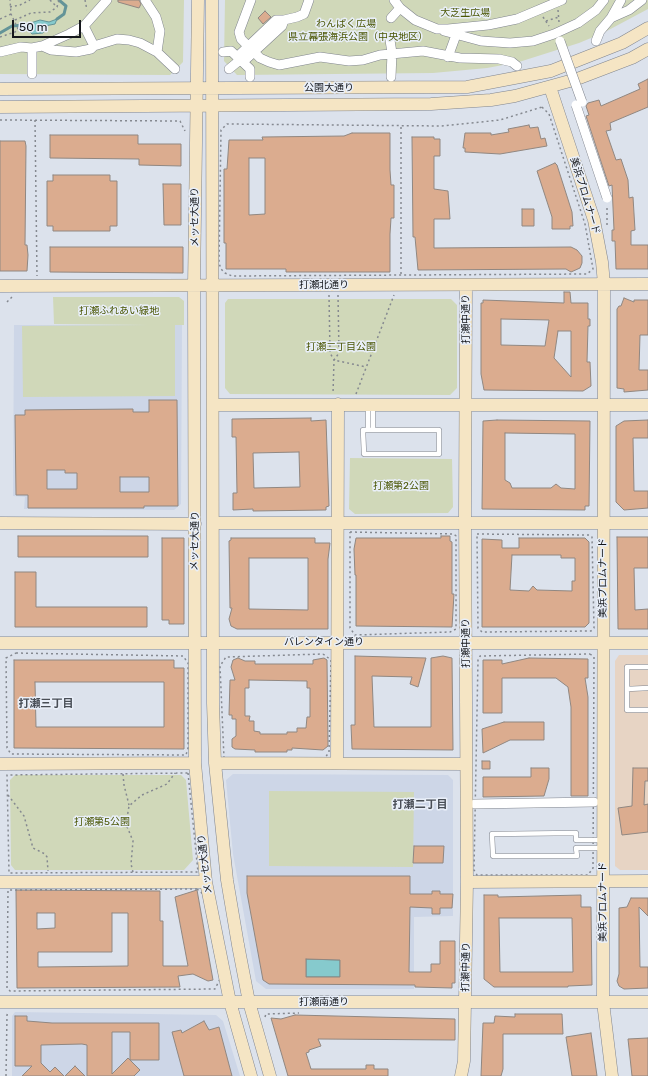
<!DOCTYPE html>
<meta charset="utf-8">
<style>
body{margin:0}
#map{position:relative;width:648px;height:1076px;overflow:hidden;background:#dce2ec;font-family:Rubik,sans-serif}
canvas{display:block}
.scale{position:absolute;left:12px;top:20px;width:69px;height:18px;box-sizing:border-box;border:2px solid #15171b;border-top:0;padding-left:5px;font-size:12px;line-height:14px;white-space:nowrap;color:#15171b;-webkit-text-stroke:3px #e9eff9;paint-order:stroke}
</style>
<div id="map">
<canvas width="648" height="1076"></canvas>
<div class="scale">50 m</div>
</div>
<script>
const c = document.querySelector('canvas').getContext('2d');
c.lineJoin = 'round';
function fill(path, color) {
  c.fillStyle = color;
  c.fill(path, 'evenodd');
}
function shape(rows) {
  const path = new Path2D();
  for (const r of rows) {
    path.moveTo(r[0], r[1]);
    for (let i = 2; i < r.length; i += 2) path.lineTo(r[i], r[i + 1]);
  }
  return path;
}
function strokePath(path, color, width, dash) {
  c.strokeStyle = color;
  c.lineWidth = width;
  c.lineCap = dash ? 'butt' : 'round';
  c.setLineDash(dash || []);
  c.stroke(path);
}
function write(font, color, halo, rows, align = 'center') {
  c.font = font + ' Rubik,"Noto Sans JP",sans-serif';
  c.lineWidth = 3;
  c.setLineDash([]);
  c.textBaseline = 'middle';
  c.strokeStyle = halo;
  c.fillStyle = color;
  for (const [text, x, y, turn = 0] of rows) {
    c.save();
    c.translate(x, y);
    c.rotate((+turn || 0) * Math.PI / 180);
    c.textAlign = isNaN(turn) ? turn : align;
    if (halo) c.strokeText(text, 0, 0);
    c.fillText(text, 0, 0);
    c.restore();
  }
}
fill(shape([
 [619,655,648,655,648,870,620,870,615,866,615,661]
]), '#e7d4c4');
fill(shape([
 [14,325,182,325,181,504,174,510,24,509,25,497,13,496],
 [233,774,448,775,453,780,453,916,414,917,414,989,266,989,256,981,233,854,226,780],
 [15,1012,216,1015,223,1021,240,1076,12,1076,12,1016]
]), '#cdd6e7');
fill(shape([
 [0,0,184,0,183,62,170,75,0,74],
 [225,0,648,0,648,9,603,33,579,43,519,62,487,68,433,73,237,75,224,61],
 [53,297,179,297,184,301,184,325,175,325,175,396,23,397,22,326,148,325,54,324],
 [228,299,451,299,457,305,457,388,450,395,230,394,225,388,225,303],
 [350,458,452,459,453,507,448,513,355,514,349,509],
 [15,775,181,775,186,780,193,860,184,870,15,870,11,865,10,780],
 [269,791,414,792,413,867,269,866]
]), '#d0d8b9');
const water = shape([
 [57,19,55,24,45,26,43,33,32,34,24,25,40,20,49,22,57,19],
 [306,959,340,960,340,977,306,977,306,959]
]);
fill(water, '#86cacd');
strokePath(water, '#649498', 1);
strokePath(shape([
 [57,19,64,14,66,6,59,0],
 [0,33,12,26,24,25]
]), '#649498', 3);
const building = shape([
 [118,0,139,0,141,4,139,8,118,2,118,0],
 [265,11,271,17,263,24,258,18,265,11],
 [648,79,648,107,610,123,611,130,606,131,616,160,621,159,628,180,629,198,633,197,635,230,631,231,631,245,648,245,648,269,616,269,615,241,612,241,612,230,614,230,612,185,609,186,586,116,589,115,586,106,588,103,599,100,601,106,640,89,638,84,648,79],
 [529,125,530,128,538,127,541,139,545,138,547,146,500,154,465,152,465,148,463,148,465,133,491,133,491,135,509,132,508,129,529,125],
 [352,133,390,133,390,170,391,185,394,185,394,218,391,218,390,234,390,272,286,272,286,269,226,269,226,243,224,243,224,169,227,169,229,140,263,140,262,137,344,136,352,133],
 [249,158,265,158,265,214,249,215,249,158],
 [50,135,138,135,138,144,181,144,181,166,139,165,139,159,50,158,50,135],
 [412,137,434,137,434,139,440,139,440,156,434,156,434,189,448,191,450,219,434,219,434,248,571,247,577,250,582,256,582,263,580,268,571,272,566,269,418,270,415,237,413,237,412,137],
 [0,141,25,141,26,146,25,245,27,245,28,255,27,271,0,271,0,141],
 [555,163,557,165,572,212,573,226,570,226,570,229,552,229,552,217,537,171,555,163],
 [53,175,110,175,110,181,117,181,117,226,110,226,110,231,53,231,53,226,47,226,47,181,53,181,53,175],
 [163,184,181,184,181,225,164,225,163,184],
 [522,209,534,209,534,226,522,226,522,209],
 [50,247,183,247,183,273,50,272,50,247],
 [564,292,570,292,571,303,588,303,588,319,590,319,590,326,588,326,587,362,590,362,591,386,583,391,484,390,481,374,481,303,483,303,483,300,564,303,564,292],
 [501,319,549,320,545,346,501,345,501,319],
 [558,331,571,331,571,377,554,358,558,331],
 [624,298,634,302,634,300,648,300,648,335,640,335,639,370,648,370,648,390,624,392,624,389,617,388,617,309,619,306,621,306,624,298],
 [149,400,177,400,178,506,144,506,144,508,28,508,28,495,16,495,15,415,25,415,25,410,133,409,133,412,149,412,149,400],
 [47,470,65,470,65,473,77,473,77,489,47,489,47,470],
 [120,477,149,477,149,492,120,492,120,477],
 [311,418,311,421,326,420,329,506,326,507,326,510,253,511,253,509,233,510,233,493,237,493,236,437,232,437,232,419,311,418],
 [299,452,300,487,254,488,253,453,299,452],
 [497,420,590,421,589,506,585,506,585,510,482,509,483,421,497,420],
 [505,433,575,434,575,489,561,488,556,484,551,488,512,488,510,483,505,480,505,433],
 [648,420,648,438,633,438,634,491,648,491,648,508,624,510,616,502,616,426,624,421,648,420],
 [18,536,148,536,148,557,18,557,18,536],
 [441,536,450,536,450,541,452,542,452,594,454,594,452,627,356,626,356,575,355,575,354,549,356,538,441,538,441,536],
 [617,537,648,537,648,568,634,568,635,610,648,609,648,629,618,629,617,537],
 [162,538,184,538,184,624,169,624,169,620,162,620,162,538],
 [231,538,315,538,315,543,330,543,328,559,328,629,237,629,231,626,229,619,232,608,230,608,229,541,231,540,231,538],
 [249,558,308,558,308,610,249,609,249,558],
 [519,538,585,538,589,542,589,623,585,627,482,627,482,539,502,540,502,548,519,548,519,538],
 [512,555,561,555,561,558,575,558,575,581,572,581,572,591,537,590,533,586,529,591,510,590,512,555],
 [15,572,36,572,36,607,147,607,147,627,15,627,15,572],
 [355,656,426,658,418,687,410,684,412,677,372,676,374,727,431,727,431,658,443,656,452,658,453,750,352,749,351,725,355,725,355,656],
 [238,658,245,661,255,661,255,664,313,664,313,660,324,658,327,660,328,746,323,750,292,748,292,750,287,750,287,752,255,752,255,750,235,749,232,747,232,739,236,736,236,719,232,719,232,715,229,715,230,680,235,680,231,667,233,660,238,658],
 [249,680,307,681,307,688,310,688,310,717,307,717,306,728,297,728,297,732,287,732,287,734,260,734,260,732,254,731,254,721,249,721,250,716,245,716,245,688,249,688,249,680],
 [529,658,588,659,588,678,585,678,588,697,588,796,571,796,571,707,568,687,556,678,502,678,502,713,483,713,483,660,502,660,502,664,529,658],
 [14,660,174,660,174,668,184,668,184,749,14,748,14,660],
 [35,682,164,682,164,727,36,727,35,682],
 [504,722,544,722,544,740,510,740,483,753,482,729,504,722],
 [482,761,490,761,490,769,482,769,482,761],
 [531,768,549,768,549,779,544,796,483,797,483,777,531,777,531,768],
 [633,768,648,768,648,781,645,781,644,805,648,804,648,832,622,835,618,808,632,806,633,768],
 [414,846,444,846,443,863,413,863,414,846],
 [247,876,410,876,410,894,432,894,432,891,440,891,440,894,453,894,452,908,440,908,440,914,432,914,432,908,410,907,409,972,431,972,431,964,440,964,440,941,455,941,455,983,452,983,452,988,415,987,415,985,269,984,263,980,247,893,247,876],
 [306,959,340,960,340,977,306,977,306,959],
 [16,890,160,891,160,921,163,921,163,966,188,966,175,897,197,890,213,980,208,981,193,974,178,976,180,987,17,988,16,890],
 [37,913,55,913,55,928,37,929,37,913],
 [112,913,128,913,128,966,38,967,38,952,112,952,112,913],
 [484,895,498,895,498,897,581,895,581,907,591,907,592,985,568,986,568,987,494,987,484,979,484,895],
 [499,918,572,918,573,972,500,972,499,918],
 [631,898,648,898,648,916,639,907,640,967,648,967,648,988,624,989,619,986,617,981,619,974,619,908,627,907,631,898],
 [515,1014,562,1014,563,1034,503,1034,503,1069,501,1076,481,1076,483,1023,494,1023,495,1016,515,1017,515,1014],
 [295,1015,455,1019,455,1040,318,1039,321,1046,309,1050,309,1052,306,1053,311,1069,366,1069,366,1065,374,1065,374,1069,388,1069,388,1076,288,1076,271,1018,281,1019,295,1015],
 [15,1016,27,1016,27,1021,52,1023,159,1023,159,1060,130,1060,130,1032,112,1032,112,1074,128,1058,140,1070,134,1076,87,1076,87,1045,82,1044,41,1045,41,1063,50,1072,55,1067,64,1076,22,1076,32,1066,15,1066,15,1016],
 [204,1021,209,1030,219,1027,232,1076,184,1076,172,1032,181,1030,182,1033,204,1021],
 [591,1033,597,1076,572,1076,566,1037,591,1033],
 [648,1038,648,1076,632,1076,628,1039,648,1038],
 [75,1066,85,1076,65,1076,75,1066]
]);
fill(building, '#dbac8f');
strokePath(building, '#908781', 1);
const lane = shape([
 [368,406,368,430],
 [373,406,373,430,439,430,439,454,364,454,363,430,373,430],
 [648,667,627,667,627,710,648,710],
 [627,689,648,688],
 [602,848,576,848,577,856,493,856,492,834,576,833,576,840,603,840]
]);
const street = shape([
 [145,0,156,17,160,31,157,52],
 [251,0,239,32,241,39,260,58,269,62,279,65,320,57,349,61,363,60,380,55,423,51,460,58,499,59,512,62,517,66],
 [394,0,400,8,415,20,437,29,448,29,488,25,517,19,562,0],
 [391,18,400,8],
 [611,18,621,0],
 [84,26,94,46],
 [444,31,481,41,510,43,533,41,554,34,578,23,596,10,604,0],
 [390,40,392,53,391,77],
 [596,41,600,31,611,18,629,10,642,0],
 [42,46,51,50,76,52,91,49,94,46,117,39,129,40,140,43,157,52,175,69],
 [0,52,21,47,32,48,42,46,69,34,84,26,107,0],
 [223,52,231,51,250,69,250,77],
 [237,57,276,20,284,20],
 [448,57,456,35],
 [243,62,282,26,284,20,297,17,304,14,309,0],
 [229,69,240,60],
 [32,74,32,48],
 [475,804,594,802]
]);
const secondary = shape([
 [198,0,194,286,195,763,206,882,230,1002,251,1076],
 [212,0,213,703,215,763,227,880,238,945,249,1002,270,1076],
 [550,87,594,220,602,262,604,284,603,1002,612,1076],
 [0,89,467,87,551,71,622,43,648,28],
 [0,107,431,104,491,100,515,96,577,79,632,58,648,49],
 [0,286,648,284],
 [214,405,648,405],
 [0,523,195,524],
 [213,523,648,523],
 [0,643,648,643],
 [215,763,466,764],
 [337,763,338,404],
 [0,764,195,763],
 [0,882,206,882],
 [467,882,648,881],
 [0,1002,648,1002],
 [461,1076,464,1061,467,882,465,512,466,285]
]);
strokePath(lane, '#80858e', 5.5);
strokePath(street, '#80858e', 10);
strokePath(secondary, '#80858e', 13);
strokePath(shape([
 [50,0,57,7],
 [85,0,87,10],
 [10,7,20,5,30,0],
 [558,10,559,22],
 [543,17,549,26],
 [0,19,11,14],
 [15,20,31,13,50,12,57,7,59,0],
 [546,21,559,17],
 [0,37,15,32,18,29,11,14,10,0],
 [542,107,549,114,585,224,593,269,587,274,232,276,225,273,221,269,219,263,221,130,227,124,441,126,500,120,542,107],
 [0,120,180,121,185,131],
 [35,120,37,276],
 [401,127,401,275],
 [607,225,607,207],
 [329,295,330,353,334,360,333,394],
 [338,295,339,353,334,360,366,367],
 [7,302,13,296],
 [356,394,394,295],
 [350,532,454,534,456,536,456,629,450,632,355,635,350,628,350,532],
 [477,534,589,535,592,537,594,628,591,631,482,632,478,628,477,534],
 [16,653,183,656,188,663,188,748,186,755,11,754,7,748,6,658,16,653],
 [323,654,331,660,329,752,325,758,224,758,220,666,226,657,323,654],
 [590,654,594,657,593,868,588,875,477,875,474,870,478,660,480,656,590,654],
 [188,773,198,872,9,873,7,775,188,773],
 [123,774,124,785,129,805],
 [8,795,24,816,33,848,45,854,47,857,48,871],
 [133,872,131,864,133,841,126,824,129,806,142,795,167,784,175,773],
 [197,889,203,894,220,979,215,989,10,991,7,988,8,890,197,889],
 [265,1017,266,1014,299,1013],
 [6,1076,7,1015,8,1012]
]), '#858990', 1.5, [2, 3]);
strokePath(lane, '#fff', 4.5);
strokePath(street, '#fff', 9);
strokePath(secondary, '#f5e5c4', 12);
const streetBridge = shape([
 [560,41,582,102],
 [576,105,607,198]
]);
strokePath(streetBridge, '#80858e', 10, []);
strokePath(streetBridge, '#fff', 9);
write('10px', '#4b5705', '#e9eff9', [
 ["大芝生広場",465,13],
 ["わんぱく広場",346,24],
 ["県立幕張海浜公園（中央地区）",358,37],
 ["打瀬ふれあい緑地",119,311],
 ["打瀬二丁目公園",341,347],
 ["打瀬第2公園",401,486],
 ["打瀬第5公園",102,822]
]);
write('10px', '#15171b', '#e9eff9', [
 ["公園大通り",329,88],
 ["美浜プロムナード",585,196,73],
 ["メッセ大通り",195,217,-90],
 ["打瀬北通り",324,285],
 ["打瀬中通り",466,319,-90],
 ["メッセ大通り",195,541,-89],
 ["美浜プロムナード",603,578,-90],
 ["バレンタイン通り",324,642],
 ["打瀬中通り",466,643,-90],
 ["メッセ大通り",205,864,-97],
 ["美浜プロムナード",603,902,-90],
 ["打瀬中通り",466,967,-89],
 ["打瀬南通り",324,1002]
]);
write('bold 11px', '#494e56', '#e9eff9', [
 ["打瀬三丁目",46,704],
 ["打瀬二丁目",420,805]
]);
</script>
